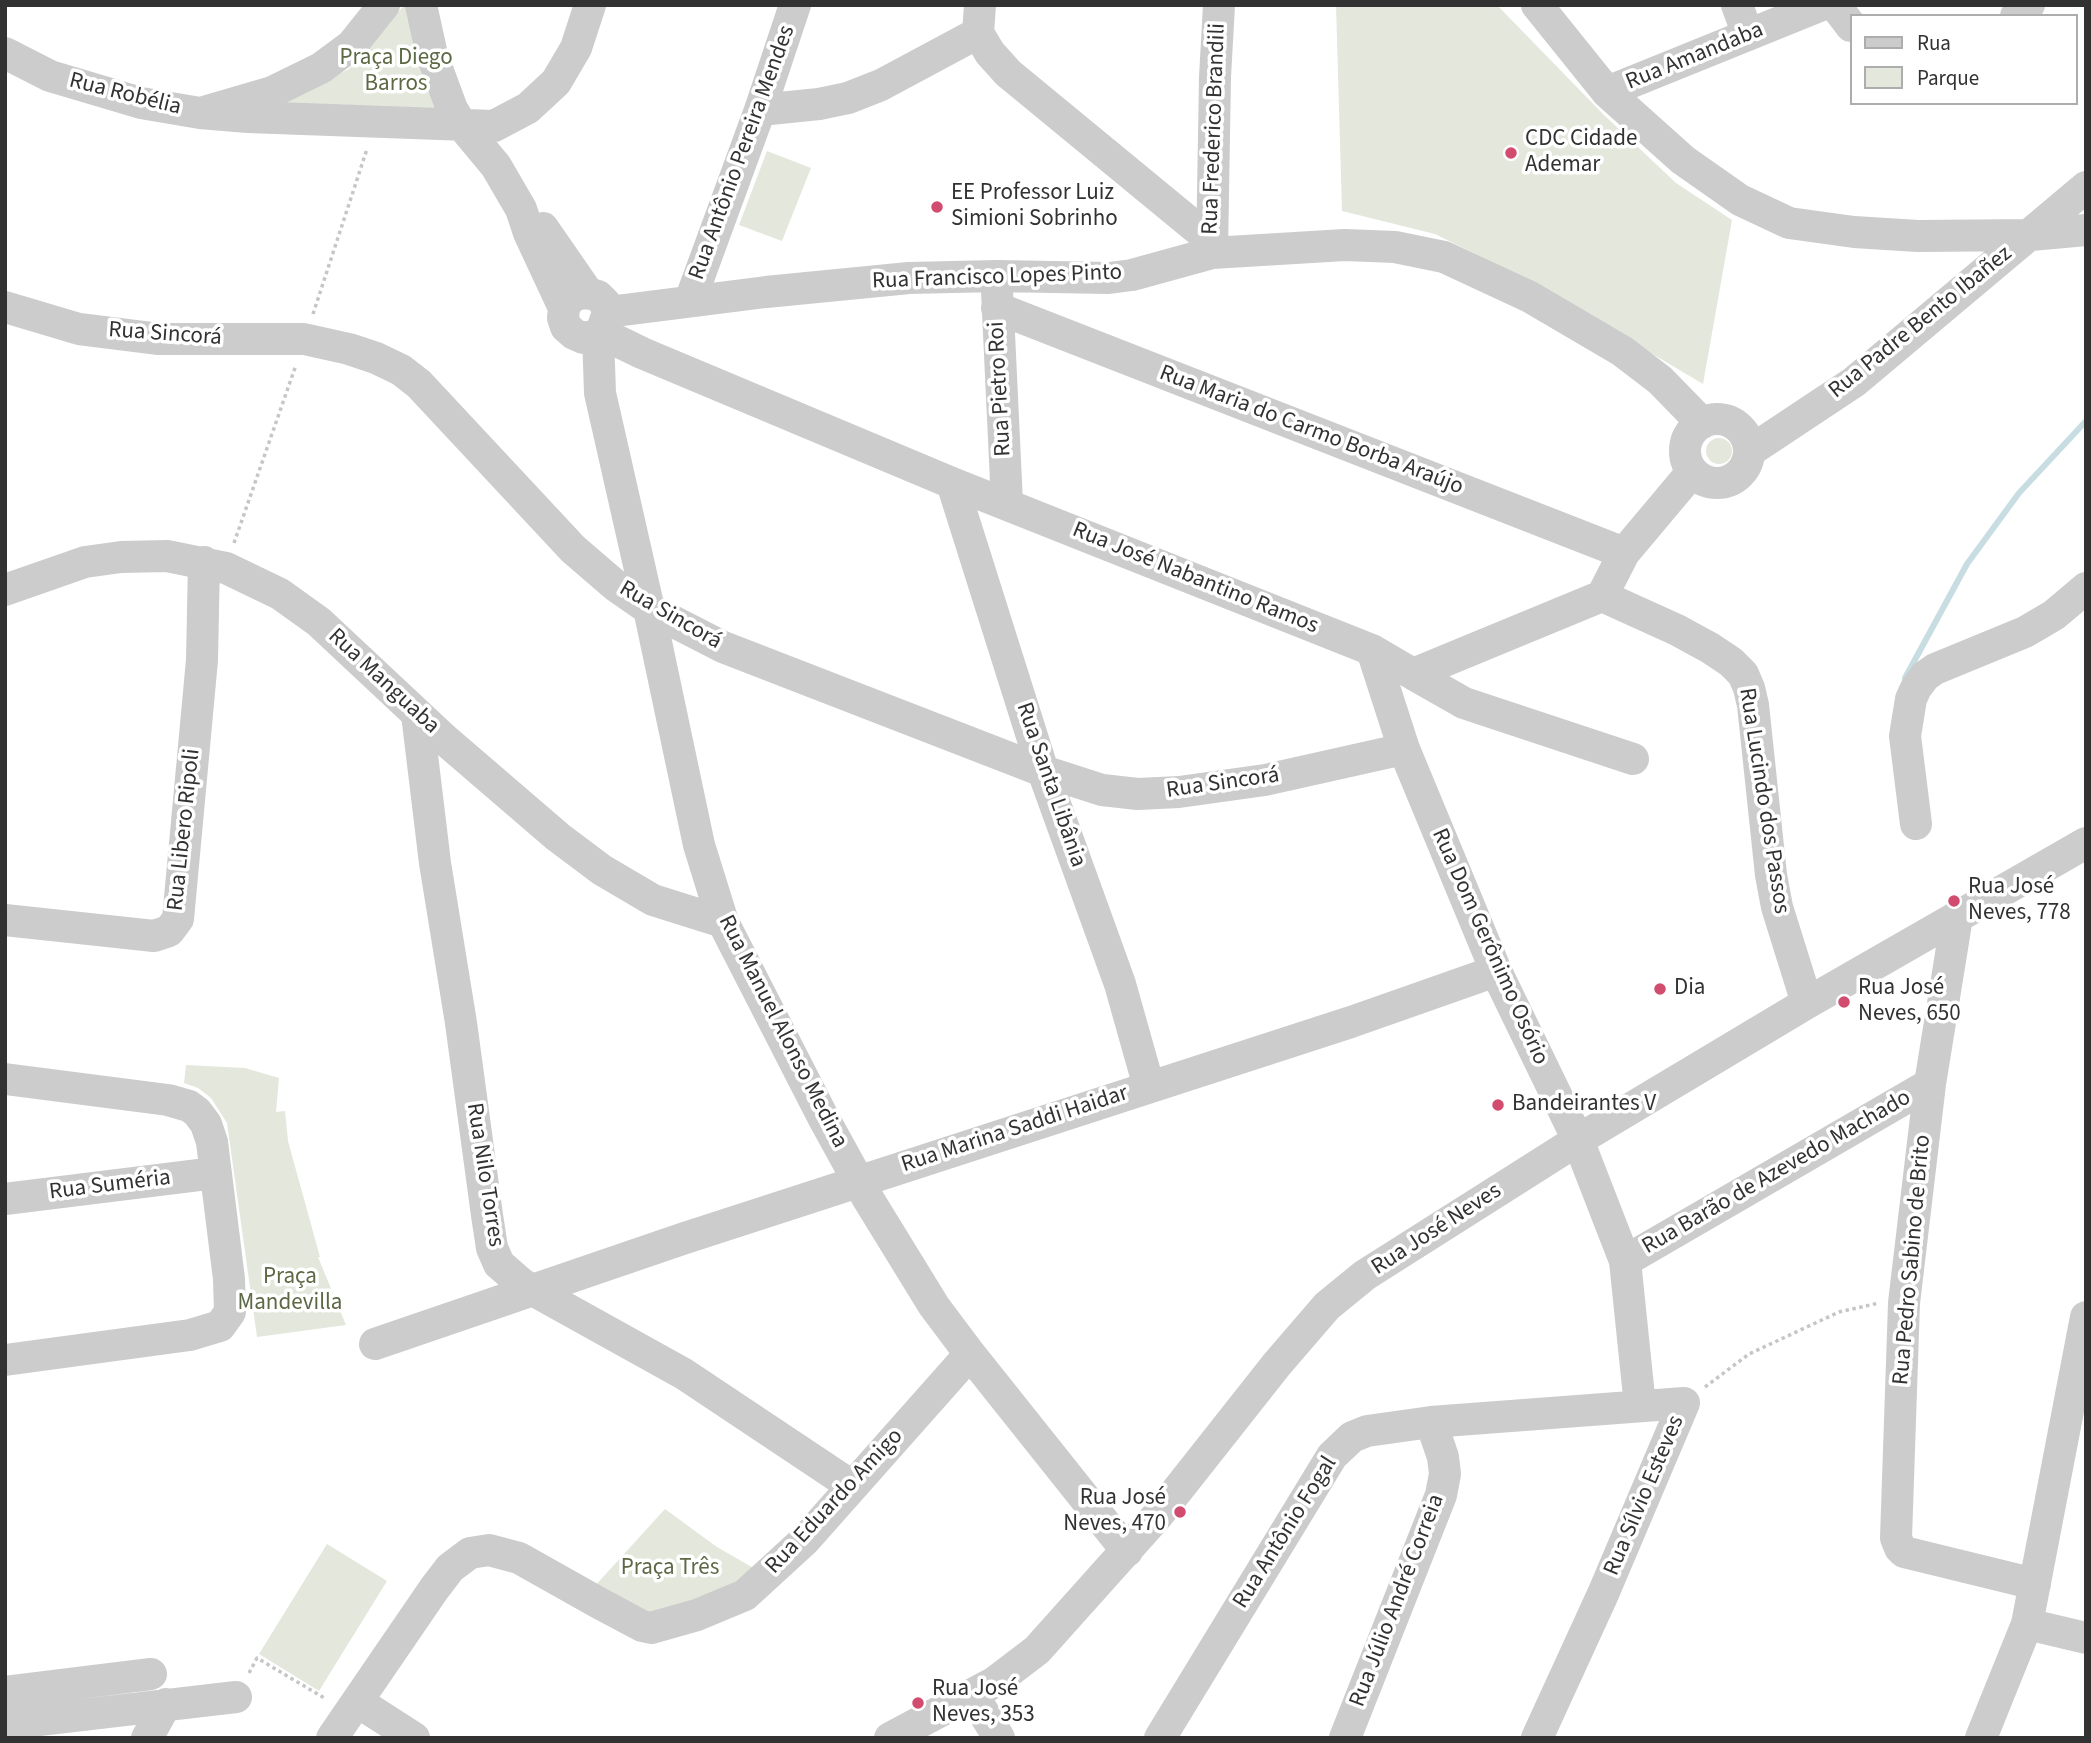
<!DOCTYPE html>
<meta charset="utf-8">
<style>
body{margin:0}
#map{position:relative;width:2091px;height:1743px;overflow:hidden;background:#fff;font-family:"Source Sans 3",sans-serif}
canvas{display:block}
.frame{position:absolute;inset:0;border:7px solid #323232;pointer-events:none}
.legend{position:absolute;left:1850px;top:14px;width:228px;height:91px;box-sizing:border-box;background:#fff;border:2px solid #adadad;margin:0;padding:9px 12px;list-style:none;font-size:21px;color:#323232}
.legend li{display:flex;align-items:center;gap:14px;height:35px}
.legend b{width:35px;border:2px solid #adadad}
</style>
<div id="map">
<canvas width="2091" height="1743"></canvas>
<div class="frame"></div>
<ul class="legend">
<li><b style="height:9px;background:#ccc"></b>Rua</li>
<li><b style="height:19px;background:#e4e7dc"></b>Parque</li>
</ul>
</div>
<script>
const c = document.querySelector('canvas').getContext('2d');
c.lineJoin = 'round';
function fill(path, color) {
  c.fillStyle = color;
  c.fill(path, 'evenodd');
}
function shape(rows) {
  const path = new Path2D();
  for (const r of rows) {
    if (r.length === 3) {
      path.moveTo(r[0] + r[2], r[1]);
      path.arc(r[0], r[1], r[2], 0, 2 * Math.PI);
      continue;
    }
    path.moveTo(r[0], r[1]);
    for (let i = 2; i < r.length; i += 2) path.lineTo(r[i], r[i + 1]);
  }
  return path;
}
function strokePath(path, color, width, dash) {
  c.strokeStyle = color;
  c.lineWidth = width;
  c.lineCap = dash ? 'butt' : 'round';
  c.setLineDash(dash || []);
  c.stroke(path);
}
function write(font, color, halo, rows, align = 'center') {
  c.font = font + ' "Source Sans 3",sans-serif';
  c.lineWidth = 7;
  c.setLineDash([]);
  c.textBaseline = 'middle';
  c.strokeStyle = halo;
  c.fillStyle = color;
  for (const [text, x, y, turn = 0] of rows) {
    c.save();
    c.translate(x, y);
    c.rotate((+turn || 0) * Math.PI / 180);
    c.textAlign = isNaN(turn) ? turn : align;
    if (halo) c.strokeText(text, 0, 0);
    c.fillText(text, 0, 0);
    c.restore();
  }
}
fill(shape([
 [404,5,412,5,451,117,274,107,349,69,385,29],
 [1336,5,1497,5,1603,114,1676,183,1732,220,1703,384,1528,280,1435,234,1342,211],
 [767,151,811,168,782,241,739,225],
 [1719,451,13],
 [186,1065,245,1068,279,1078,276,1112,285,1111,288,1141,320,1257,318,1257,346,1325,257,1337,227,1123,211,1098,198,1088,184,1083],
 [665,1509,717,1547,757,1570,736,1588,661,1618,593,1588],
 [327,1544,387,1581,319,1691,259,1654]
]), '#e4e7dc');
strokePath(shape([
 [1905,678,1967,564,2019,493,2086,421]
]), '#c7dde1', 6);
strokePath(shape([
 [313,314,367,149],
 [234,543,296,365],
 [1705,1387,1749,1354,1839,1312,1879,1303],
 [249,1673,257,1658,326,1699]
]), '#c6c6c6', 3.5, [3.5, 3.5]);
strokePath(shape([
 [421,5,432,55,452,109,461,124,496,166,521,209,529,233,564,308],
 [980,5,978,33,990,53,1008,73,1212,241],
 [1537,5,1607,92,1683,160,1740,200,1789,223,1854,232,1918,236,2031,235,2086,230],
 [1737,5,1748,35],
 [1835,5,1851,26],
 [2016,16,2029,5],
 [5,53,50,76,141,103,200,113,272,92,321,68,352,45,384,5],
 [1607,92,1822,5],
 [760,110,819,104,848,98,881,85,978,33],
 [200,113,248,117,494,126,528,108,556,82,576,48,590,5],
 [543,228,588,293],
 [1212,253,1215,77,1219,5],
 [997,291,1007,503],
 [690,301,760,110,795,5],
 [5,307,79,329,159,339,304,339,349,349,376,358,401,370,419,384,573,549,616,586,649,609,723,647,1043,771,1102,790,1138,794,1179,792,1265,780,1404,749],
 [997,308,1624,553],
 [608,312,766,292,909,278,997,276,1109,278,1132,275,1212,253,1345,245,1395,247,1444,257,1530,297,1622,351,1660,380,1702,423],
 [601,333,642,353,952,483,1372,650,1413,674,1602,596,1624,553,1692,472],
 [598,335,583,338,574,334,566,327,563,318,564,308,569,299,578,294,588,293,598,296,605,303,608,312,601,333,598,335,600,393,649,609,699,845,723,922,823,1117,867,1197,934,1306,970,1354,1127,1551],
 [1717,451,32],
 [1750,451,1854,382,2086,187],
 [952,483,1043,771,1120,984,1149,1087],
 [5,590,85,562,121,557,167,556,226,568,280,594,319,622,444,739,558,837,602,870,653,900,723,922],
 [1602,596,1677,630,1710,648,1731,662,1743,674,1749,688,1753,705,1771,875,1777,907,1807,1003],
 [1372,650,1404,749,1496,971,1578,1140,1625,1261,1640,1406],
 [1413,674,1464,703,1633,759],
 [417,714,435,863,461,1023,487,1215,492,1248,499,1264,522,1284,684,1374,852,1486],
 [1916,824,1905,736,1911,699,1916,688,1925,676,1935,669,2025,632,2054,615,2086,588],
 [1957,917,1930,1084,1904,1303,1896,1538,1900,1548,1904,1552,2035,1584],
 [5,920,154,936,169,931,178,919,202,660,204,562],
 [5,1079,168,1100,189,1106,197,1112,206,1124,212,1142,229,1279,230,1312,220,1326,190,1335,5,1360],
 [5,1199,215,1173],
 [1625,1261,1930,1084],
 [375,1344,682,1239,1351,1022,1496,971],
 [2027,1624,2086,1638],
 [5,1692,151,1674],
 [973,1695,999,1738],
 [358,1702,414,1738],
 [5,1724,236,1697],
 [147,1738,166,1704],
 [332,1738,434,1589,450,1568,470,1553,489,1550,519,1558,599,1603,642,1626,651,1628,697,1615,745,1595,805,1540,970,1354],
 [890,1738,995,1682,1037,1650,1157,1516,1277,1364,1327,1306,1365,1275,1578,1140,1807,1003,2086,843],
 [1160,1738,1332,1456,1352,1437,1367,1431,1431,1422,1684,1403,1603,1594,1537,1738],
 [1345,1738,1441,1495,1445,1474,1443,1457,1431,1422],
 [1981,1738,2027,1624,2086,1317]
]), '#ccc', 32);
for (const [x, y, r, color] of [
 [1511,153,7,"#d14c6e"],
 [937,207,7,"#d14c6e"],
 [1954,901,7,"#d14c6e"],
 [1660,989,7,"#d14c6e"],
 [1844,1002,7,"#d14c6e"],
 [1498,1105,7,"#d14c6e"],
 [1180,1512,7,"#d14c6e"],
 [918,1703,7,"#d14c6e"]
]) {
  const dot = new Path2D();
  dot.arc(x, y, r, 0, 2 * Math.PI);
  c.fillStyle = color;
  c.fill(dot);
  strokePath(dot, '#fff', 2.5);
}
write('23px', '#323232', '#fff', [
 ["Rua Amandaba",1695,57,-22],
 ["Rua Robélia",125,95,14],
 ["Rua Frederico Brandili",1215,129,-88],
 ["Rua Antônio Pereira Mendes",743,153,-70],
 ["Rua Francisco Lopes Pinto",997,278,-2],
 ["Rua Padre Bento Ibañez",1921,323,-39],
 ["Rua Sincorá",165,335,4],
 ["Rua Pietro Roi",1001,389,-93],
 ["Rua Maria do Carmo Borba Araújo",1311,431,21],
 ["Rua José Nabantino Ramos",1195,579,22],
 ["Rua Sincorá",670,616,30],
 ["Rua Manguaba",383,682,43],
 ["Rua Sincorá",1223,784,-8],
 ["Rua Santa Libânia",1050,785,71],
 ["Rua Lucindo dos Passos",1763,801,81],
 ["Rua Libero Ripoli",185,830,-84],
 ["Rua Dom Gerônimo Osório",1489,947,66],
 ["Rua Manuel Alonso Medina",782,1032,63],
 ["Rua Marina Saddi Haidar",1015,1130,-18],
 ["Rua Barão de Azevedo Machado",1777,1173,-30],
 ["Rua Nilo Torres",484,1175,81],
 ["Rua Suméria",110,1186,-7],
 ["Rua José Neves",1437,1230,-33],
 ["Rua Pedro Sabino de Brito",1913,1260,-85],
 ["Rua Sílvio Esteves",1645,1496,-67],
 ["Rua Eduardo Amigo",835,1502,-47],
 ["Rua Antônio Fogal",1286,1533,-58],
 ["Rua Júlio André Correia",1398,1601,-69]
]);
write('23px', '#5c6944', '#fff', [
 ["Praça Diego",396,59],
 ["Barros",396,85],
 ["Praça",290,1278],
 ["Mandevilla",290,1304],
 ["Praça Três",670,1569]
]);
write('23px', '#323232', '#fff', [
 ["CDC Cidade",1525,140],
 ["Ademar",1525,166],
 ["EE Professor Luiz",951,194],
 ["Simioni Sobrinho",951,220],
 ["Rua José",1968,888],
 ["Neves, 778",1968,914],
 ["Dia",1674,989],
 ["Rua José",1858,989],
 ["Neves, 650",1858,1015],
 ["Bandeirantes V",1512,1105],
 ["Rua José",1166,1499,"right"],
 ["Neves, 470",1166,1525,"right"],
 ["Rua José",932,1690],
 ["Neves, 353",932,1716]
], 'left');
</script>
